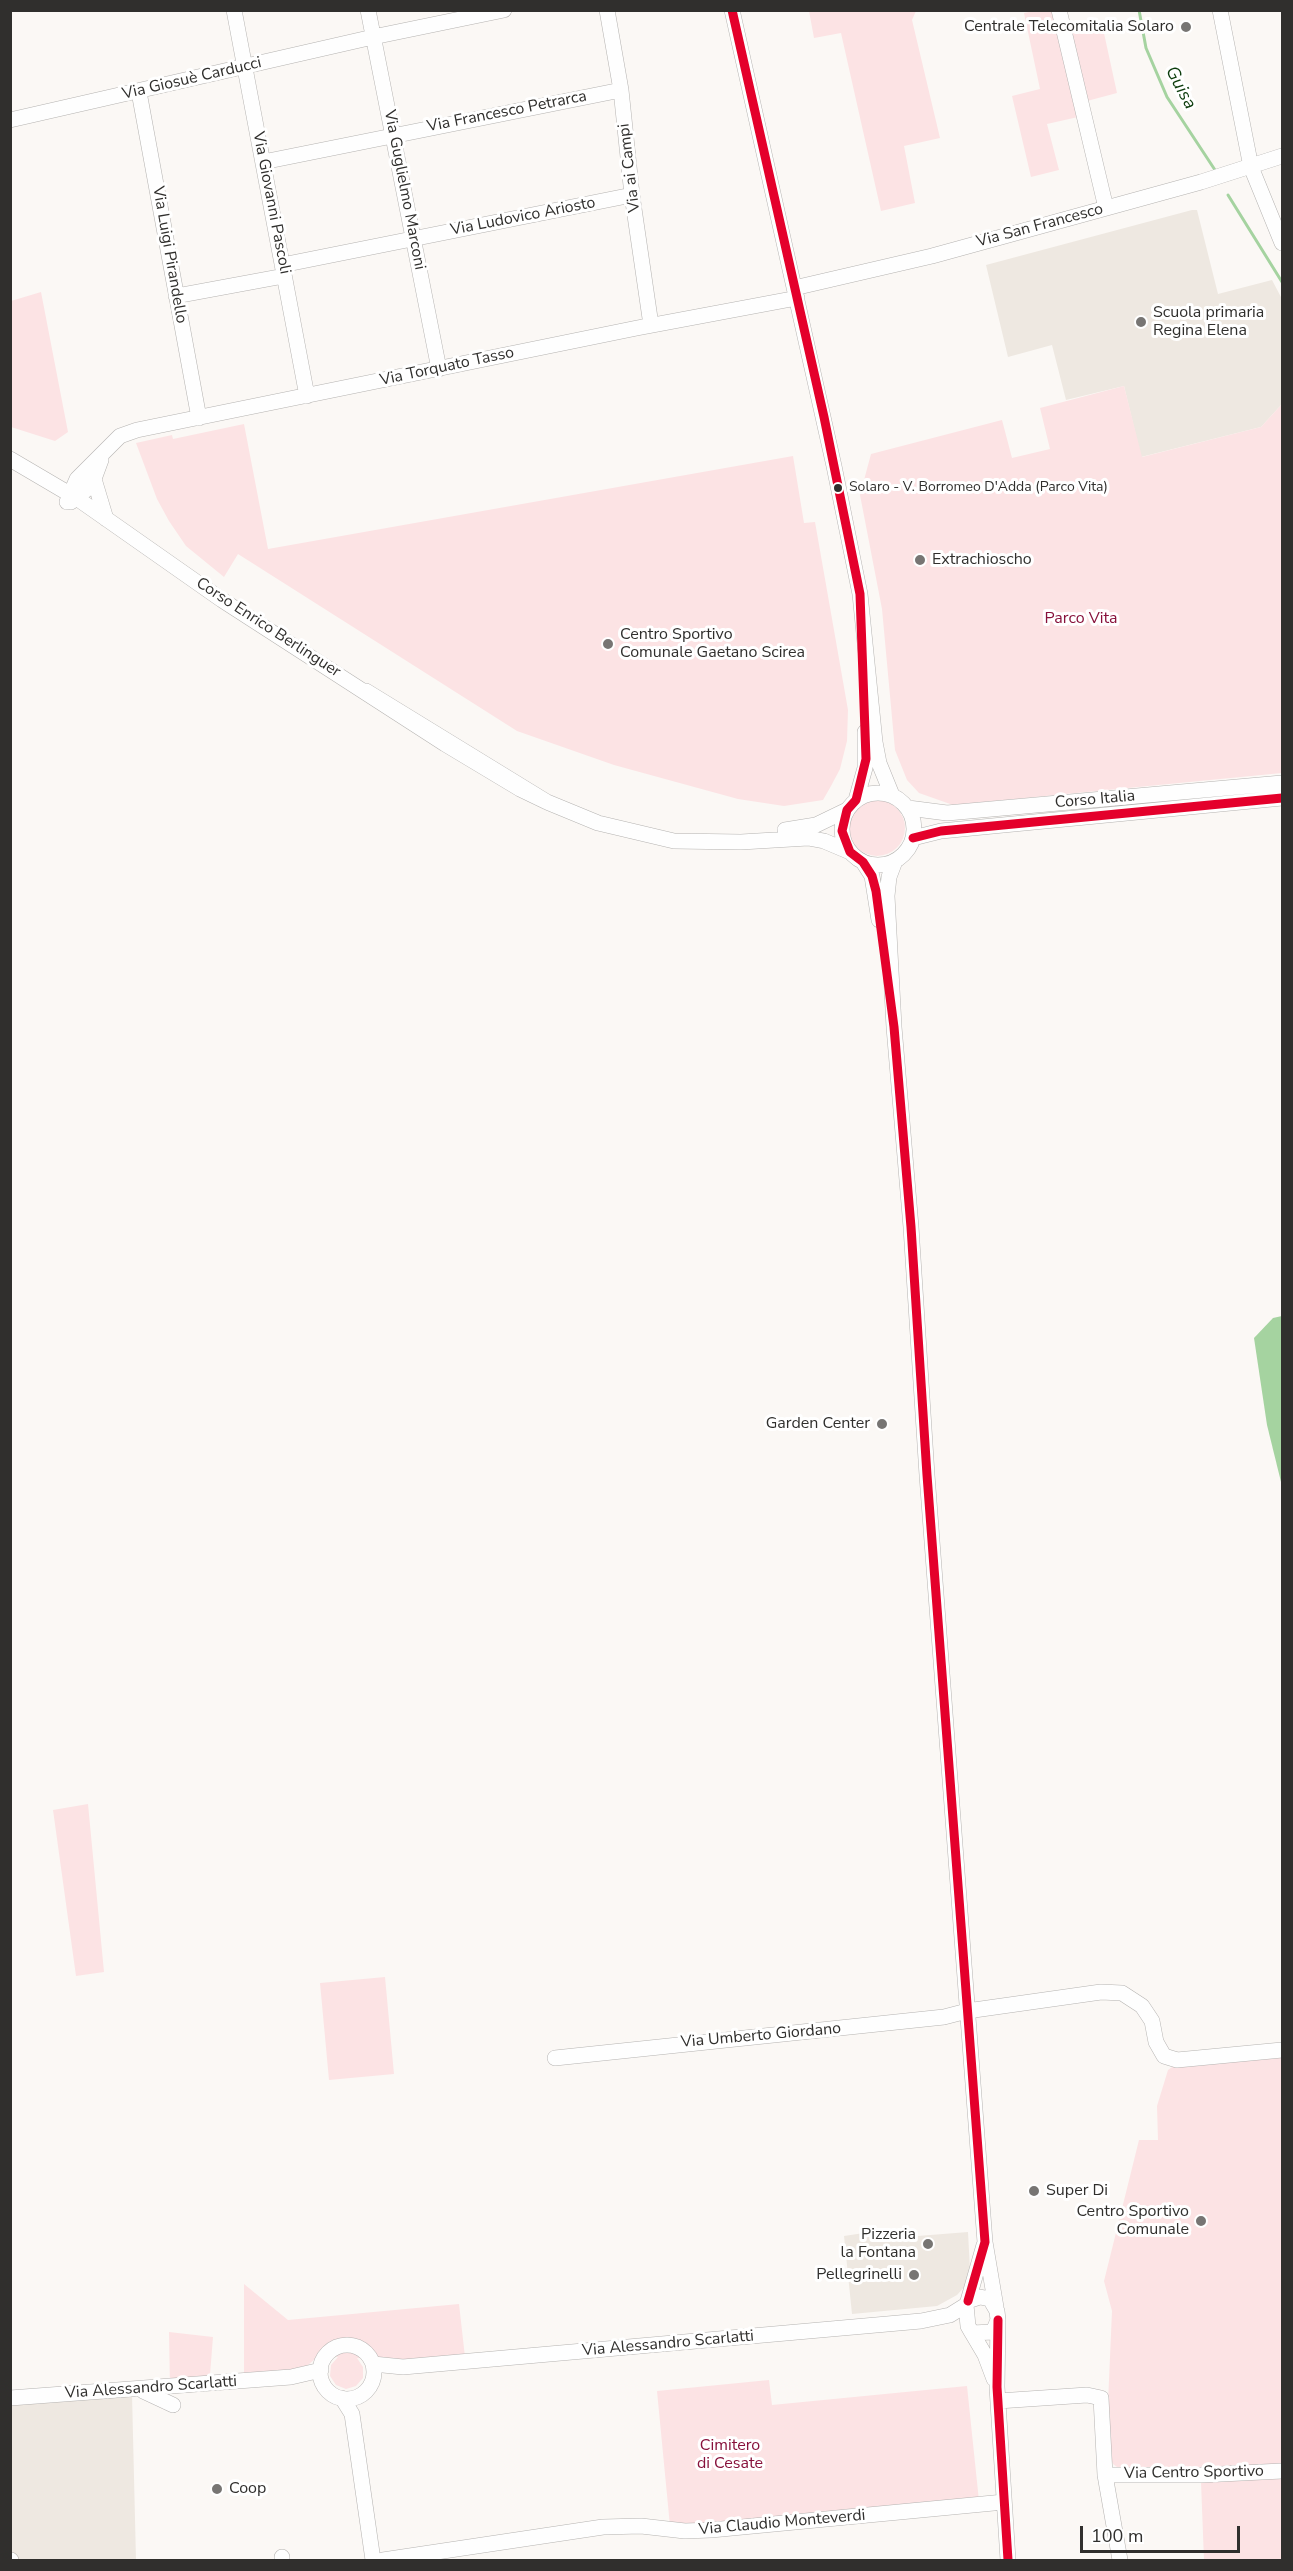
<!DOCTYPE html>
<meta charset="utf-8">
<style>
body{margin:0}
#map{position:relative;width:1293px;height:2571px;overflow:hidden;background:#fbf8f5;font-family:"Nunito Sans",sans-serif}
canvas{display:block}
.frame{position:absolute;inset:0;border:12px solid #302f2d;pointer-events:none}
.scale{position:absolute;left:1080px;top:2526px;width:160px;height:27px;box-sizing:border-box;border:3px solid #302f2d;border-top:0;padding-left:8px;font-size:18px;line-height:21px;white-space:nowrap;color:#302f2d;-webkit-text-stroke:4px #fff;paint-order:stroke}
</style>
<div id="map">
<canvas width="1293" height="2571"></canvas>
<div class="frame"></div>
<div class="scale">100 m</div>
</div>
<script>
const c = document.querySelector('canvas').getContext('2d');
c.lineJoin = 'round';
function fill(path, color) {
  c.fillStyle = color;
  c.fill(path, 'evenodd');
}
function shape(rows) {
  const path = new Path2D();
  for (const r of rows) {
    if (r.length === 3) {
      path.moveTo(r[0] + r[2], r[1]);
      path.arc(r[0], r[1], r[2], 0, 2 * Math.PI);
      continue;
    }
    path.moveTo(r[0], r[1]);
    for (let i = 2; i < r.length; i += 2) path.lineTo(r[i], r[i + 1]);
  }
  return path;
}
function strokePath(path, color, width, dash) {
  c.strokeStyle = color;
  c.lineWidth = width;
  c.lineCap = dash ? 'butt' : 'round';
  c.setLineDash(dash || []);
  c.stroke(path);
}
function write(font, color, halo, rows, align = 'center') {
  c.font = font + ' "Nunito Sans",sans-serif';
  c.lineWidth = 6;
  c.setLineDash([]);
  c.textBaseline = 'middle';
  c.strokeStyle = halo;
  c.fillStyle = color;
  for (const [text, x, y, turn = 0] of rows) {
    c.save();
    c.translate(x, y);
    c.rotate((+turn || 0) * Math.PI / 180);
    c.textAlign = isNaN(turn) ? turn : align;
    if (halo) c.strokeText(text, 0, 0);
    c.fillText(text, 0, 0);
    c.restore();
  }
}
fill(shape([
 [1192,210,1197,210,1218,294,1272,280,1282,299,1282,404,1261,427,1141,457,1124,386,1066,400,1052,345,1008,357,986,265],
 [877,2231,880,2239,968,2232,970,2270,967,2284,957,2295,937,2306,852,2314,844,2236],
 [132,2394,136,2560,11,2560,11,2405]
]), '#eee8e1');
fill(shape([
 [809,11,916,11,912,20,940,138,904,146,915,203,881,211,841,33,814,38],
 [1034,11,1053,11,1078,117,1047,124,1059,170,1031,177,1012,96,1040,89,1024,13],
 [1102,24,1117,93,1087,101,1070,30],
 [41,292,68,432,55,441,11,427,11,301],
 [1124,386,1142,457,1261,427,1282,404,1282,773,953,805,919,793,907,780,895,750,882,609,860,495,871,454,1002,420,1012,458,1050,449,1040,408],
 [244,424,268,549,793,456,804,523,815,522,848,710,847,741,840,769,831,786,823,800,784,806,738,799,614,765,517,731,238,554,224,577,186,546,169,521,157,499,136,443,172,435,173,439],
 [877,828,28],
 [88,1804,104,1972,76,1976,53,1810],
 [385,1977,394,2074,329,2080,320,1983],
 [1282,2055,1282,2465,1121,2470,1113,2464,1110,2457,1108,2403,1112,2311,1104,2281,1139,2140,1158,2140,1157,2106,1168,2070,1175,2065],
 [244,2284,288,2320,459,2304,466,2366,357,2358,363,2367,363,2378,356,2386,346,2389,336,2385,330,2376,331,2365,338,2357,320,2355,303,2369,244,2376],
 [169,2332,213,2337,209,2387,170,2388],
 [769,2380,772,2405,967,2386,979,2501,670,2526,657,2391],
 [1282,2478,1281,2560,1204,2560,1201,2482]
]), '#fce3e4');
fill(shape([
 [1282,1316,1282,1486,1267,1425,1254,1338,1273,1318]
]), '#a5d3a0');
strokePath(shape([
 [1139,10,1146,48,1167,97,1215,170],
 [1228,195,1282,282]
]), '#a5d3a0', 3);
const minor = shape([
 [234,10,307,396],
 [368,10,439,369],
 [607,10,621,90,632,195,651,325],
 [732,10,834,466,860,594,875,742,879,763,892,795],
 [1059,10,1106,208],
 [1220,10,1251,167,1282,243],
 [139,92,199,418],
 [10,120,373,37,504,10],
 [263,162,621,90],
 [282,265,632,195],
 [794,288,932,256,1201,182,1282,156],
 [176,296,284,276],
 [10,459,78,499,222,600,445,744,520,789,547,802,366,691],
 [94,479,106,519],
 [67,502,77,479,120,436,137,430,637,328,797,298],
 [71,502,86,490,94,479,101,460],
 [878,829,36],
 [856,800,865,768,865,732],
 [547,802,598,823,674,841,741,842,808,838,824,841,850,852],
 [908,808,947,813,1282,783],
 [785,830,816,825,847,810],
 [913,838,941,831,1282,798],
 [895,861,889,877,887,896,894,1027,911,1227,927,1475,985,2242,996,2307],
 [863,862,872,876,879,920],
 [555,2058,944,2017,967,2011,1101,1992,1122,1993,1142,2006,1152,2021,1156,2042,1164,2056,1177,2060,1282,2050],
 [968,2301,984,2245],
 [998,2320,993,2332,972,2333,968,2326,966,2305,968,2301,980,2297,990,2299,997,2311,998,2320,997,2387,1008,2560],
 [972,2333,985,2355,994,2379],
 [347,2372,27],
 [373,2364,403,2367,921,2321,950,2315,966,2305],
 [143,2391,173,2405],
 [10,2398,291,2377,321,2370],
 [342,2398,352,2414,373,2560],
 [998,2401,1087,2395,1101,2398,1105,2475,1120,2560],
 [1105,2475,1201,2475,1282,2471],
 [282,2557,282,2560],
 [10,2560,11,2560],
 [383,2560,603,2527,641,2526,685,2531,711,2530,1004,2502]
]);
strokePath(minor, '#b5b3b1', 16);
strokePath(minor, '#fefefe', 15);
strokePath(shape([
 [732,10,824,417,860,594,866,759,856,800,847,810,842,831,850,852,863,862,872,876,876,891,894,1027,911,1227,927,1475,985,2242,968,2301],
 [913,838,941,831,1282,798],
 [998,2320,997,2387,1008,2560]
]), '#e4002b', 9);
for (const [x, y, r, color] of [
 [1186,27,6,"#777573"],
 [1141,322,6,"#777573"],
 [838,488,5,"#302f2d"],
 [920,560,6,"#777573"],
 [608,644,6,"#777573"],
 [882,1424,6,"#777573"],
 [1034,2191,6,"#777573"],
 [1201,2221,6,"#777573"],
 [928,2244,6,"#777573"],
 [914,2275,6,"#777573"],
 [217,2489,6,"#777573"]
]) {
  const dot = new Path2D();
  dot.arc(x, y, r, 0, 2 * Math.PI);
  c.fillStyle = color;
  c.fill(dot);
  strokePath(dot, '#fff', 2);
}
write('14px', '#302f2d', '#fff', [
 ["Solaro - V. Borromeo D'Adda (Parco Vita)",849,488]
], 'left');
write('16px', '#302f2d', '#fff', [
 ["Centrale Telecomitalia Solaro",1174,27],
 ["Scuola primaria",1153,313,"left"],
 ["Regina Elena",1153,331,"left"],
 ["Extrachioscho",932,560,"left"],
 ["Centro Sportivo",620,635,"left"],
 ["Comunale Gaetano Scirea",620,653,"left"],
 ["Garden Center",870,1424],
 ["Super Di",1046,2191,"left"],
 ["Centro Sportivo",1189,2212],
 ["Comunale",1189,2230],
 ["Pizzeria",916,2235],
 ["la Fontana",916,2253],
 ["Pellegrinelli",902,2275],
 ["Coop",229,2489,"left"]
], 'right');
write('16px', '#302f2d', '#fff', [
 ["Via Giosuè Carducci",192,79,-13],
 ["Via Francesco Petrarca",507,112,-11],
 ["Via ai Campi",630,168,-97],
 ["Via Guglielmo Marconi",404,190,79],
 ["Via Giovanni Pascoli",271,203,79],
 ["Via Ludovico Ariosto",523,217,-11],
 ["Via San Francesco",1040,226,-15],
 ["Via Luigi Pirandello",169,255,80],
 ["Via Torquato Tasso",447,367,-12],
 ["Corso Enrico Berlinguer",268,628,33],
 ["Corso Italia",1095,800,-5],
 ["Via Umberto Giordano",761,2036,-5],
 ["Via Alessandro Scarlatti",668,2344,-5],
 ["Via Alessandro Scarlatti",151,2388,-4],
 ["Via Centro Sportivo",1194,2473,-1],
 ["Via Claudio Monteverdi",782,2523,-5]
]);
write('16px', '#87113b', '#fff', [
 ["Parco Vita",1081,619],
 ["Cimitero",730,2446],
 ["di Cesate",730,2464]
]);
write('italic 18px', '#0b3b0b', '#fff', [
 ["Guisa",1180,88,62]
]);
</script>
